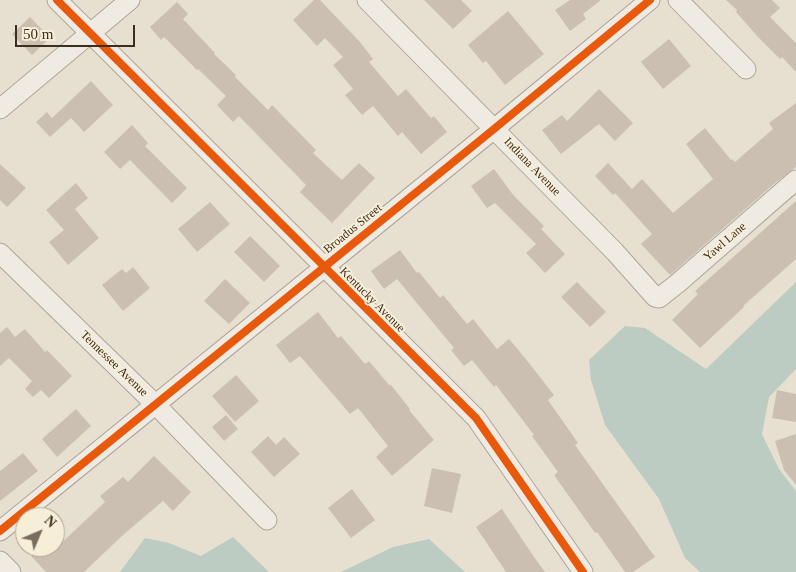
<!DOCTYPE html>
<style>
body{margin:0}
#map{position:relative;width:796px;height:572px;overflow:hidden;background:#e7e0d1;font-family:"Times New Roman",serif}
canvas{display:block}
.north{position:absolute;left:15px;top:507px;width:50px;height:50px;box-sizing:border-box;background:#f7eed8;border:1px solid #ada18e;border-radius:50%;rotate:45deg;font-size:14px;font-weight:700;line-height:20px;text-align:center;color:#3d2e20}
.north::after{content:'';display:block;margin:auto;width:18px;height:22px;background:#786c5e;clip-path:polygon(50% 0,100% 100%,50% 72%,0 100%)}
.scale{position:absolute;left:15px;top:25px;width:120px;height:22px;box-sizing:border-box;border:2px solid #3d2e20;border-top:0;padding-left:6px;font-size:15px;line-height:18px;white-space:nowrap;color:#3d2e20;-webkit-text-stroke:4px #f7eed8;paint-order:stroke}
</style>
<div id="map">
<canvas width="796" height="572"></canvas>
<div class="north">N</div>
<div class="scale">50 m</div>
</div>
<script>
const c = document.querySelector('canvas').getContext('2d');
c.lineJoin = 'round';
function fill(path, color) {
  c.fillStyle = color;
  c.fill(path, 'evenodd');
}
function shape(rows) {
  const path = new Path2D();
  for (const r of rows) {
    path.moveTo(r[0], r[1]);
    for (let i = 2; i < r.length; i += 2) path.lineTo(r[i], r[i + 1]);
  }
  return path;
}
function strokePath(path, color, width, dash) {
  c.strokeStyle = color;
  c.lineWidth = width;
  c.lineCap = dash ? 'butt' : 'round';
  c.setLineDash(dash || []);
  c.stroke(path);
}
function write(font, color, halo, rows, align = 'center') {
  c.font = font + ' "Times New Roman",serif';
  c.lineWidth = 4;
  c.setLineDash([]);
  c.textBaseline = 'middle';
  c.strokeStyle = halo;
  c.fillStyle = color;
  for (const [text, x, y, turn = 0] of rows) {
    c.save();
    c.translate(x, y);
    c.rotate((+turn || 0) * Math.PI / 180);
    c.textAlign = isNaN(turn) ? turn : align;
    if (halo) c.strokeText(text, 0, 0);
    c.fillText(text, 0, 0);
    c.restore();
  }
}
fill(shape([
 [796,282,796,369,769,397,762,434,779,469,796,491,796,572,700,572,685,558,659,499,605,425,591,380,589,360,625,326,645,328,706,369],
 [233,537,269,572,120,572,145,538,169,543,201,556],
 [429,539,465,572,341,572,393,547]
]), '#bcccc2');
fill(shape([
 [314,0,320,0,360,42,373,59,369,62,398,96,406,89,431,118,434,116,447,132,421,154,402,132,398,136,373,106,362,115,345,95,353,89,333,65,343,57,325,38,317,46,293,20],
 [424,0,461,0,472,11,453,29],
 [570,0,601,0,583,14,586,19,570,31,555,10],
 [726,0,772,0,780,8,770,17,796,43,796,72,782,57,780,59,758,37,736,12,737,10],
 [177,2,188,14,183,19,215,53,214,54,236,75,235,77,268,110,272,105,316,150,313,153,342,180,359,163,375,178,332,223,300,192,306,185,239,116,233,122,217,105,226,96,198,69,197,70,164,37,161,40,150,27],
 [508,11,544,54,505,85,486,61,483,63,468,45],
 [30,17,50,38,32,55,12,34],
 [669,39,691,66,663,89,641,62],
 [91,81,113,105,84,132,71,118,50,137,36,122,47,112,52,118],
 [599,89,633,123,615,141,599,124,561,154,542,130,562,115,567,121],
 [796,103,796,167,775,183,670,275,641,244,652,234,615,193,613,195,595,176,608,163,632,189,642,179,673,213,713,179,686,144,705,128,731,160,732,159,735,162,773,129,769,123],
 [132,125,148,143,145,146,187,188,172,203,130,160,120,169,104,152],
 [0,164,26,188,7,207,0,200],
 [494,169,514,196,544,226,541,229,565,254,545,273,526,253,536,244,495,203,487,208,471,186],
 [76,183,88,198,75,209,99,238,68,265,49,242,64,230,46,210],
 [796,201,796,259,743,306,744,307,700,348,672,320,698,294,695,291],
 [210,202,230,224,197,252,178,229],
 [250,236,280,266,264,282,234,252],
 [400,250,417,273,419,272,440,298,443,295,467,324,473,319,497,349,509,339,525,358,554,395,548,400,578,443,575,445,655,557,633,572,625,572,597,532,595,533,554,475,558,472,532,436,534,435,496,385,494,387,472,360,464,366,451,350,454,348,397,279,384,289,371,271],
 [133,267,150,288,123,311,102,285,122,269,126,273],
 [225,279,250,303,229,324,204,301],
 [577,282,606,312,590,327,561,297],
 [318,312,338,338,341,336,365,364,369,361,390,386,391,385,410,409,409,410,434,440,392,476,376,457,388,446,358,408,350,414,300,356,290,363,276,345],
 [7,327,15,337,25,329,45,352,47,350,72,376,49,398,41,390,33,397,25,389,32,381,9,358,0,366,0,333],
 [236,375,259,401,235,422,212,396],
 [777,390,796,394,796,422,772,418],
 [76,409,91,426,57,457,42,439],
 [226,415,238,429,224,441,212,427],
 [796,434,796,485,784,470,775,441],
 [268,436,276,445,284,437,300,454,274,477,251,452],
 [23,453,38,471,0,501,0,471],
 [154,456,191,492,173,511,163,501,123,535,84,572,46,572,31,556,42,547,57,547,105,502,100,496,123,477,128,482],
 [432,468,461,474,452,513,424,506],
 [352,489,375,520,351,538,328,508],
 [502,509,534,557,545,572,506,572,476,527]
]), '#cbbfb2');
const minor = shape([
 [57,0,476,418,583,572],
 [367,0,615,252,655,297,659,298,678,283,796,180],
 [678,0,746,69],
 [0,109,130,0],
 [0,253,156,405,267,520],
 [0,531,494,129,650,0],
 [0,561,11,572]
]);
strokePath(minor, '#ada599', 21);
strokePath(minor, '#efebe3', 19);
strokePath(shape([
 [57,0,476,418,583,572],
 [0,531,494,129,650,0]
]), '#e8590c', 8);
write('12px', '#3d2e20', '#f7eed8', [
 ["Indiana Avenue",532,167,46],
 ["Broadus Street",353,229,-39],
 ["Yawl Lane",725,242,-41],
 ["Kentucky Avenue",372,300,45],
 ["Tennessee Avenue",114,364,44]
]);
</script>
